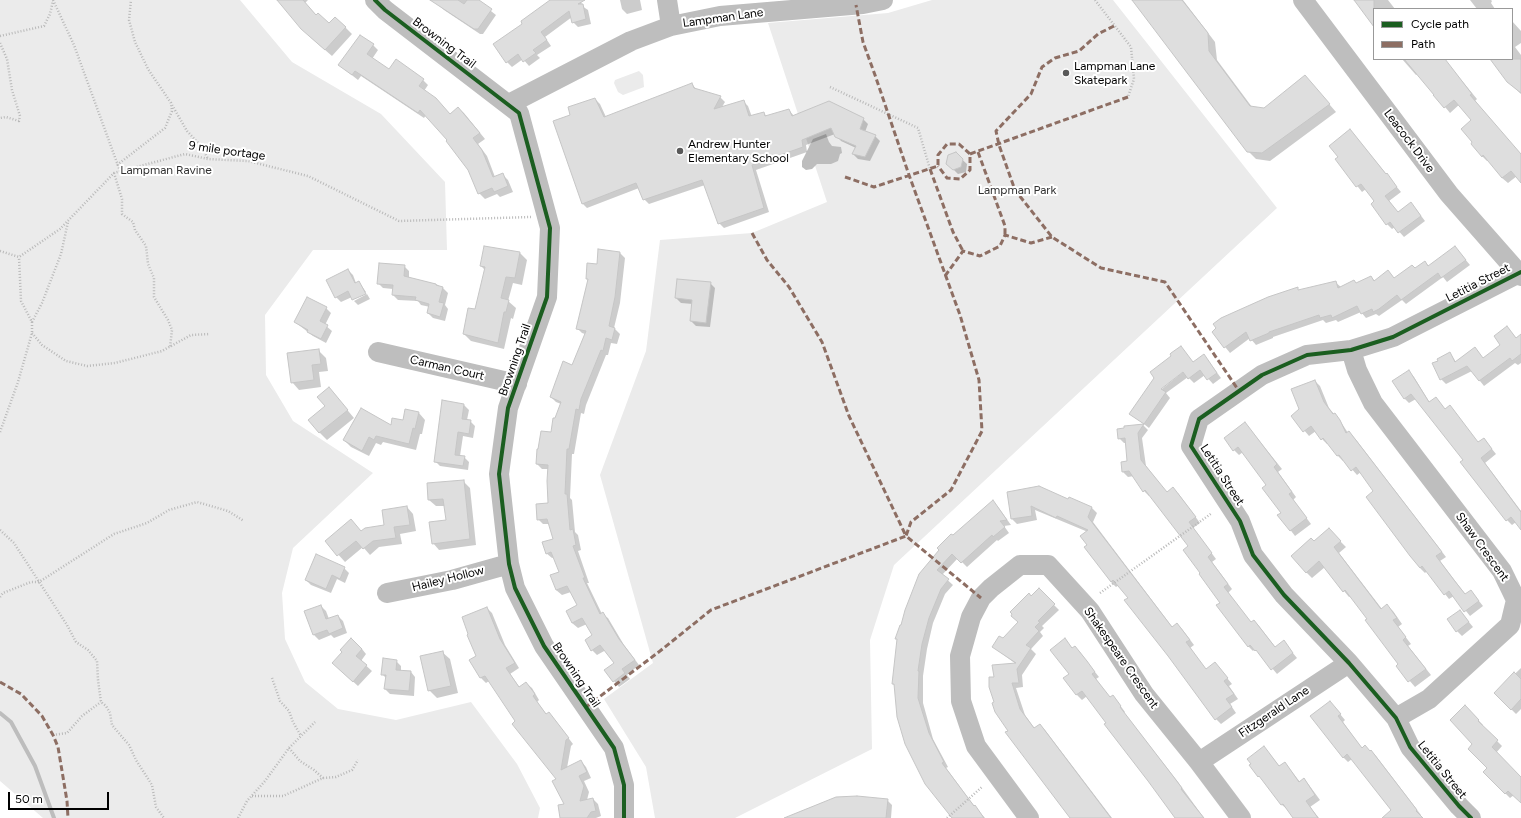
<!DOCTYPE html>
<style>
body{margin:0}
#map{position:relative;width:1521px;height:818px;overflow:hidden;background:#fff;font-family:Figtree,sans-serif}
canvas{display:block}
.legend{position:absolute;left:1373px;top:8px;width:140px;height:52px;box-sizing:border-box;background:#fff;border:1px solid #999;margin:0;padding:5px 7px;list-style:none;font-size:12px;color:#000}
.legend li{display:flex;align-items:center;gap:8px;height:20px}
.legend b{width:20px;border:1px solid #999}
.scale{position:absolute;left:8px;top:792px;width:101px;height:18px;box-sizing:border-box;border:2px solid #000;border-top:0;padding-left:5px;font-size:12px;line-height:14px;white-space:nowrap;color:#000;-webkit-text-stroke:3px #fff;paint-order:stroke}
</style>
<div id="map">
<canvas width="1521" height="818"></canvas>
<ul class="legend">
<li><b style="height:5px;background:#1b5e20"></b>Cycle path</li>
<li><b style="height:5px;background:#8d6e63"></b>Path</li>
</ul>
<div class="scale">50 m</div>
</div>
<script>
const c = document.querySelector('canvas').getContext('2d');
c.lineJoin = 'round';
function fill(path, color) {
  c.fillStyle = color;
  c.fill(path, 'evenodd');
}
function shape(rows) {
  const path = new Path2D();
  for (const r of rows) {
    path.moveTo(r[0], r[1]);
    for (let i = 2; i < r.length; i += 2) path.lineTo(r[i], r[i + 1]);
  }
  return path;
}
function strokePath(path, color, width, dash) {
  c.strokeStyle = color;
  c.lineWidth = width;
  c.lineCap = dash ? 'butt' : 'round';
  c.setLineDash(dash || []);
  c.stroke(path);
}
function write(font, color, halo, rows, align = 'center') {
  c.font = font + ' Figtree,sans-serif';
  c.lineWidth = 4;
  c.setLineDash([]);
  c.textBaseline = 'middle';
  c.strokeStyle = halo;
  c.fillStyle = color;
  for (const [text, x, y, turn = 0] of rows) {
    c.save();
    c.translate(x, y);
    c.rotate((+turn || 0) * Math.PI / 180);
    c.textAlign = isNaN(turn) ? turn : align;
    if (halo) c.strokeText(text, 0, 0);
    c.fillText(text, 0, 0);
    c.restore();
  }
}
fill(shape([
 [0,0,240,0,292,62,381,114,445,182,447,250,313,250,265,315,266,375,293,421,373,473,293,548,282,593,285,639,305,682,338,709,396,720,471,702,517,764,540,808,538,818,43,818,0,781],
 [932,0,1113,0,1277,208,894,565,870,640,872,749,735,818,655,818,646,767,604,699,653,663,600,475,646,351,660,240,752,233,827,202,768,23,888,13],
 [639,71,643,75,644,87,623,95,618,92,614,83,615,80]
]), '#ebebeb');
fill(shape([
 [826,134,829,142,832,146,841,147,842,153,840,154,838,161,831,164,817,164,812,169,806,170,802,167,802,161,813,139]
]), '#bdbdbd');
fill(shape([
 [278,0,308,0,305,3,317,16,329,25,345,27,352,34,332,56,309,36],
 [443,0,477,0,496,15,483,34,480,34,444,10,439,5],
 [551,0,581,0,582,6,588,10,591,24,578,27,573,22,572,17,545,37,551,46,537,55,540,58,529,66,523,59,512,67,507,62,524,24],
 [620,0,640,0,642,10,627,14,622,9],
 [1133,0,1183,0,1215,42,1217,60,1252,107,1265,109,1305,76,1336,112,1270,161,1256,159,1248,151],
 [1356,0,1388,0,1395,9,1374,9,1374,25],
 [1470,0,1491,0,1492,1,1491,3,1495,9,1477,9],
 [1512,21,1521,31,1521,43,1515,47,1521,55,1521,94,1507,81,1495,59,1512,59],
 [373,45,378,50,372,59,390,70,423,80,428,85,424,91,451,115,458,108,464,113,485,139,478,144,487,156,495,177,502,174,508,180,513,192,500,197,497,194,485,199,479,193,469,169,449,140,426,115,424,118,361,76,358,80,339,65],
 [1402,59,1439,59,1453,70,1477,99,1475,101,1521,155,1521,181,1517,176,1508,183,1502,178,1489,160,1487,161,1482,156,1473,120,1460,104,1450,113,1418,74,1416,75],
 [692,84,696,89,720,97,725,102,722,107,743,101,748,106,752,117,764,113,767,117,789,110,794,116,863,119,868,124,865,132,875,136,880,141,870,161,858,159,853,154,856,148,841,141,835,134,806,145,807,152,756,170,769,212,724,228,719,223,705,185,649,204,644,199,639,188,587,208,582,203,571,115,595,99,600,104,606,117],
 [1350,130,1401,192,1389,201,1398,213,1416,209,1425,221,1404,237,1395,227,1392,229,1387,224,1376,201,1366,189,1362,192,1336,159,1339,157],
 [956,154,967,164,966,172,958,174,947,163],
 [1455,247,1470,265,1447,282,1443,277,1406,304,1402,300,1379,316,1376,314,1366,318,1361,312,1338,322,1336,320,1326,323,1323,320,1273,337,1273,338,1256,345,1250,338,1230,353,1213,332,1297,289,1299,291,1335,282,1341,287,1357,284,1371,277,1375,281,1388,271,1395,279,1415,269,1425,262,1429,266],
 [520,253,527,260,522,285,513,283,508,301,516,308,513,319,511,318,504,349,471,341,464,334,476,311,486,271,481,266],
 [620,253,625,258,620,303,614,328,620,334,617,344,611,343,608,355,606,355,586,405,584,414,581,413,574,454,572,454,570,498,572,500,575,532,578,535,581,550,578,551,589,583,587,583,602,614,608,618,624,645,639,665,627,675,630,679,619,687,606,671,615,663,606,650,597,655,592,650,594,636,587,624,578,628,572,623,567,611,578,606,571,592,562,595,556,590,560,573,555,557,552,558,546,553,554,540,550,524,543,524,538,519,549,503,549,469,542,469,537,464,551,433,561,404,556,402,551,397,573,366,585,334,582,333,577,328,588,280,587,278,598,265],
 [404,266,409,271,409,278,436,284,443,288,448,293,445,305,448,309,445,321,433,318,428,313,430,307,421,305,418,301,398,300,393,295,393,289,383,288,378,283],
 [348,270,353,275,356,283,359,282,366,292,354,299,354,300,352,297,341,302,336,297],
 [710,283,715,288,710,327,696,326,691,321,693,304,681,303,676,298],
 [367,294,370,299,358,305,354,301],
 [326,308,331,313,325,325,332,331,326,343,313,336,295,322],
 [1507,327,1517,339,1521,338,1521,363,1518,365,1515,363,1484,386,1472,371,1446,384,1441,379,1439,361,1450,353,1456,362,1483,359,1502,345],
 [319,351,326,358,328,371,319,372,321,387,299,390,292,382],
 [1204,355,1221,378,1213,384,1205,375,1194,383,1188,377,1166,393,1170,398,1149,428,1131,414],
 [1409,372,1414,377,1430,403,1446,410,1478,443,1484,439,1496,454,1485,463,1521,511,1521,528,1516,522,1512,525,1507,520,1464,460,1416,399,1409,403,1404,398],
 [1315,381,1320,386,1329,408,1334,414,1339,419,1348,433,1349,432,1357,441,1446,557,1440,561,1459,586,1466,595,1475,596,1483,606,1470,616,1454,596,1449,599,1427,571,1425,573,1420,568,1367,497,1375,491,1361,472,1357,475,1344,460,1343,461,1338,456,1328,443,1327,444,1322,439,1316,431,1309,436,1292,416,1300,410],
 [329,388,354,418,327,440,319,432],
 [464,405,469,410,467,420,470,421,475,426,473,438,463,436,460,456,464,457,469,462,468,470,440,466,435,461],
 [419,413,425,420,422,434,420,434,416,450,383,442,381,445,376,443,369,456,351,447,344,440,392,426],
 [1245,423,1282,469,1278,472,1296,497,1293,500,1311,524,1295,536,1279,515,1282,513,1267,486,1243,452,1239,455,1234,450],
 [1143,425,1148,430,1142,438,1146,466,1167,493,1178,493,1200,523,1193,528,1216,559,1212,562,1232,589,1228,593,1251,623,1254,621,1259,626,1276,648,1288,647,1297,658,1277,674,1261,655,1255,649,1253,651,1248,646,1202,573,1189,546,1150,495,1149,496,1144,491,1134,476,1128,477,1123,472,1129,462,1126,443,1124,443,1119,438,1125,427],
 [463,481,470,488,476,545,439,550,433,543,447,521,445,506,436,506,429,500],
 [1008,492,1069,500,1069,498,1092,508,1097,513,1093,522,1173,628,1177,624,1182,629,1194,645,1190,648,1206,670,1215,663,1232,684,1229,686,1238,699,1230,704,1236,713,1221,724,1216,719,1129,598,1119,585,1116,587,1111,582,1086,547,1089,545,1088,532,1035,510,1037,520,1017,524,1012,519],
 [407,507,413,514,416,531,400,534,402,544,379,547,370,555,363,547,345,562,326,541,385,526],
 [998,507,1011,525,1004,526,1009,533,998,541,997,540,967,567,958,558,942,575,953,585,945,594,933,623,927,649,923,676,923,703,933,739,948,767,946,768,975,807,985,818,953,818,895,686,893,684,902,626,953,537],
 [1334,535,1346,547,1339,553,1382,609,1387,606,1393,611,1402,624,1398,627,1411,644,1408,646,1431,675,1415,687,1397,666,1400,664,1369,619,1351,596,1349,597,1344,591,1325,567,1312,578,1306,572,1314,542],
 [344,568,349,573,345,583,337,579,331,593,311,585,306,580],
 [1039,590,1059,610,1042,626,1044,628,1040,632,1043,636,1031,649,1036,654,1022,675,1023,687,1016,688,1025,715,1035,729,1040,725,1045,730,1112,818,1071,818,1009,731,995,703,995,678,1016,664,993,647,1003,639,1019,622,1031,597],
 [321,606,326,611,329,619,338,616,343,621,347,633,334,638,331,635,319,640,314,635,306,611],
 [487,608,492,613,505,645,519,668,510,674,520,688,526,683,532,688,539,700,537,702,547,715,554,719,573,744,571,746,567,768,581,761,586,767,591,778,584,781,589,792,587,800,593,799,598,804,601,816,596,818,561,818,565,805,558,780,489,681,486,683,481,678,471,661,477,657],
 [1460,611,1473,627,1462,636,1457,631],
 [1065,640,1073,649,1080,652,1091,667,1099,677,1096,679,1110,698,1117,701,1125,712,1124,713,1178,782,1204,818,1177,818,1087,696,1082,700,1077,695,1065,678,1070,674],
 [362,649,366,654,361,661,372,671,358,686,338,668],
 [442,652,450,659,458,693,437,698,429,690],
 [396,661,401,666,401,671,411,672,415,677,414,696,390,694,385,689,386,678,382,674],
 [1521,668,1521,709,1516,714,1495,693],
 [1330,702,1345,720,1343,722,1362,749,1371,751,1376,756,1421,815,1420,816,1421,818,1389,818,1392,811,1352,759,1348,762,1343,757],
 [1465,706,1483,725,1482,726,1502,746,1496,753,1521,779,1521,802,1514,795,1510,798,1496,784,1489,768,1474,744],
 [1269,753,1280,767,1285,763,1300,782,1304,779,1309,785,1320,800,1310,807,1319,818,1294,818,1288,810,1282,805,1265,782],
 [887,800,892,805,891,818,789,818]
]), '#0003');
strokePath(shape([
 [0,713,11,722,35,766,54,818]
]), '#bdbdbd', 4);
const building = shape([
 [277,0,303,0,316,15,318,13,329,23,335,17,346,27,325,50,301,29,277,0],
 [430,0,458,0,464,4,467,0,479,0,492,9,478,29,474,29,430,0],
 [550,0,585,0,578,4,583,4,586,19,572,23,569,11,541,32,547,40,533,50,536,53,523,62,518,54,506,63,493,44,522,24,521,21,550,0],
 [1132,0,1182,0,1208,33,1209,51,1250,106,1264,108,1305,75,1330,104,1262,153,1247,152,1132,0],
 [1354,0,1374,0,1374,27,1354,0],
 [360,35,374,44,367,54,389,69,396,59,424,79,419,86,436,98,450,114,458,107,480,133,473,138,482,150,493,177,503,173,508,186,494,192,492,188,478,194,468,170,446,141,447,140,420,110,418,113,355,71,352,75,338,65,360,35],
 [1404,59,1445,59,1472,94,1470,95,1521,154,1521,183,1511,171,1502,178,1483,155,1482,157,1471,144,1472,142,1461,129,1471,120,1454,100,1444,108,1433,95,1434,95,1404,59],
 [1490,59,1521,59,1521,93,1507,82,1490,59],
 [692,83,694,88,721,96,714,109,744,100,749,116,764,112,765,116,789,109,792,116,829,101,864,118,860,129,876,135,865,157,852,154,856,146,835,137,831,128,802,140,803,147,752,165,764,208,718,224,702,180,643,200,636,183,582,204,553,121,570,115,568,107,595,98,604,117,692,83],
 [1350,129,1386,174,1387,173,1397,187,1385,196,1398,212,1411,202,1421,216,1398,233,1390,222,1386,225,1371,204,1374,201,1361,184,1356,187,1335,159,1338,157,1329,146,1350,129],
 [956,152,963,159,961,167,953,170,946,164,948,155,956,152],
 [484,246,520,252,515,278,506,277,501,298,509,300,506,312,504,312,498,343,463,334,468,308,475,309,485,267,480,266,484,246],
 [1455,246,1466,260,1441,278,1438,273,1401,300,1397,295,1379,309,1373,312,1372,309,1361,314,1357,306,1332,318,1331,315,1320,318,1319,315,1269,332,1269,333,1250,341,1246,332,1224,348,1212,332,1216,328,1213,324,1221,318,1268,297,1298,287,1298,290,1336,281,1338,288,1354,280,1356,283,1371,276,1374,281,1388,270,1394,278,1412,265,1415,268,1425,261,1428,266,1455,246],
 [598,249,620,252,615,297,609,326,615,328,612,340,606,338,603,351,601,350,581,399,579,410,576,409,569,449,567,449,565,494,567,494,570,530,573,529,576,545,573,546,585,578,583,578,600,614,603,612,619,639,635,660,622,669,625,673,613,682,604,670,614,663,600,645,591,651,585,640,592,635,582,618,572,623,566,611,577,605,567,586,556,590,550,575,559,572,551,552,546,554,542,542,553,539,547,519,537,520,536,504,548,503,547,481,548,465,536,464,537,449,538,449,541,431,551,432,553,418,555,418,561,402,550,397,563,361,572,365,586,331,576,329,588,279,586,279,587,263,597,264,598,249],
 [379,263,405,265,404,276,436,284,436,285,443,287,439,302,444,303,440,317,427,313,429,304,415,300,416,297,392,295,393,285,377,284,379,263],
 [348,269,355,283,359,281,366,294,352,300,348,291,335,298,326,280,348,269],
 [677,279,711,282,706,323,690,321,692,300,675,298,677,279],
 [307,297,327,307,320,321,328,325,321,339,307,332,308,330,294,322,307,297],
 [1507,326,1516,338,1521,334,1521,354,1512,361,1510,358,1479,381,1467,366,1440,380,1432,363,1438,361,1437,359,1450,352,1455,362,1475,347,1483,358,1500,345,1494,336,1507,326],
 [1181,346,1193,362,1204,354,1217,373,1207,380,1200,370,1188,379,1183,372,1161,389,1166,392,1144,424,1129,414,1154,378,1150,372,1171,356,1170,354,1171,353,1181,346],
 [319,349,321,364,312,365,314,380,291,383,287,353,319,349],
 [1409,370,1429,402,1436,397,1445,409,1450,405,1478,442,1484,438,1492,449,1481,458,1521,512,1521,530,1511,517,1506,521,1460,462,1463,460,1411,394,1404,399,1392,381,1409,370],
 [1315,380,1324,402,1333,414,1335,413,1340,420,1346,433,1349,431,1352,435,1442,552,1436,556,1454,580,1465,594,1471,590,1479,601,1464,612,1449,591,1444,595,1422,566,1420,568,1410,556,1366,497,1373,491,1356,467,1351,471,1339,455,1337,456,1323,438,1321,440,1311,426,1303,432,1291,416,1299,409,1291,389,1315,380],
 [329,387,348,410,319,433,308,420,325,406,317,397,329,387],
 [442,400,464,404,462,419,471,420,469,434,458,432,455,455,465,456,463,466,434,462,442,400],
 [361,408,391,425,392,418,403,420,405,409,419,412,415,429,413,428,409,444,376,436,374,440,369,437,362,451,343,440,361,408],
 [1245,422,1277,464,1274,467,1292,492,1289,494,1307,518,1290,531,1277,515,1281,513,1262,488,1266,485,1238,447,1233,451,1224,438,1245,422],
 [1144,424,1138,433,1141,460,1167,492,1173,487,1196,517,1189,522,1212,553,1208,557,1228,584,1224,587,1251,622,1254,620,1275,647,1284,640,1293,653,1271,670,1256,650,1255,651,1250,645,1248,647,1216,605,1220,603,1199,574,1200,573,1183,550,1188,546,1145,490,1143,492,1129,471,1122,472,1121,462,1127,461,1125,438,1118,439,1117,429,1124,428,1124,426,1144,424],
 [464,480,470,539,432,544,429,522,446,520,443,499,428,500,427,483,464,480],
 [1039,486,1068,499,1069,497,1092,507,1088,517,1172,627,1177,623,1190,640,1186,642,1206,669,1215,662,1228,678,1224,681,1234,694,1226,699,1232,707,1215,720,1168,656,1124,600,1128,598,1113,580,1111,582,1084,547,1087,545,1080,536,1088,530,1057,516,1056,518,1031,506,1032,516,1011,519,1007,492,1039,486],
 [993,500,1007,520,1000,521,1005,527,993,537,992,535,961,563,952,554,937,570,949,579,941,589,929,618,922,644,918,671,919,671,918,698,929,733,944,762,942,763,974,806,975,805,984,818,952,818,925,784,905,744,897,717,894,684,892,684,897,639,895,639,900,625,901,625,905,610,919,574,939,550,937,548,951,534,953,535,993,500],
 [407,506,410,525,394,527,396,538,373,541,363,549,356,541,337,556,325,541,351,519,361,531,365,528,384,525,382,510,407,506],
 [1329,528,1341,541,1334,547,1381,609,1387,604,1397,618,1393,620,1406,637,1403,640,1426,669,1408,682,1396,666,1398,664,1365,620,1367,619,1345,590,1343,592,1319,561,1306,573,1291,556,1311,538,1314,541,1329,528],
 [316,554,345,567,340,579,332,575,326,589,305,580,316,554],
 [1039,588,1055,604,1038,621,1040,622,1035,627,1039,631,1026,645,1031,648,1017,669,1019,683,1012,683,1020,709,1034,728,1040,724,1111,818,1070,818,1005,732,1008,731,995,712,992,703,994,702,989,687,989,677,994,677,992,665,1016,663,992,647,999,636,1003,638,1018,622,1011,616,1012,614,1010,612,1029,593,1031,596,1039,588],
 [321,605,326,619,338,615,343,628,329,634,327,630,313,635,304,611,321,605],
 [487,607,500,639,515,663,506,668,519,687,526,682,535,694,533,696,546,714,549,712,569,738,566,740,561,770,581,760,587,772,579,776,584,786,580,801,593,798,596,811,591,812,587,818,560,818,558,805,564,804,552,781,556,779,512,724,515,721,485,676,480,678,469,660,476,656,467,635,468,634,462,617,487,607],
 [1460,610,1469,622,1456,632,1447,619,1460,610],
 [351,638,362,649,356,656,367,665,353,682,332,663,342,652,340,650,351,638],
 [1065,638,1072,648,1075,646,1087,661,1095,672,1092,674,1110,697,1113,695,1121,706,1120,707,1173,776,1182,788,1181,789,1204,818,1175,818,1148,781,1104,724,1106,723,1082,691,1076,695,1063,678,1069,674,1050,650,1065,638],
 [443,651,451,686,428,691,420,656,443,651],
 [383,658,397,660,396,670,411,671,409,691,384,689,386,675,381,675,383,658],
 [1514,672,1521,679,1521,699,1511,710,1494,693,1514,672],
 [1330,701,1341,714,1338,716,1362,748,1365,745,1370,751,1371,750,1417,810,1416,811,1423,818,1382,818,1391,810,1347,754,1343,758,1310,716,1330,701],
 [1465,705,1479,720,1478,721,1498,740,1492,747,1521,777,1521,803,1508,791,1505,794,1483,772,1487,768,1468,749,1472,744,1450,720,1465,705],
 [1264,746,1279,766,1285,762,1299,782,1304,778,1315,795,1306,801,1318,818,1293,818,1283,804,1281,805,1259,776,1258,777,1249,765,1251,764,1247,759,1264,746],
 [857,796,888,799,886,818,784,818,836,797,857,796]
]);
fill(building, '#dedede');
strokePath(building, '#c6c6c6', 1);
strokePath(shape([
 [53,0,74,45,120,171],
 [1095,0,1131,47,1134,79,1128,97],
 [0,36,44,26,50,14,53,1],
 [0,43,7,59,12,90,20,116,19,121,6,117,0,118],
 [830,87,918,128,930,169],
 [172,105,187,131,202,147,208,159],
 [117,165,165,128,172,111,171,103,148,69,135,42,129,20,131,0],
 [114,173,122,199,122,214,133,222,135,230,146,246,148,264,154,278,154,297,168,320,172,330,170,347],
 [0,251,19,257,60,229,114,173,185,154,208,159,248,161,308,176,399,221,531,217],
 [32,322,42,303,61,254,68,222],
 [32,333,42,345,66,361,87,366,115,363,162,351,191,335,210,334],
 [0,432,18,382,32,333,32,322,21,301,19,257],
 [0,530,14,543,67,625,76,642,88,650,97,661,98,680,101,702,106,706,110,713,112,725,129,745,136,760,152,785,156,807,164,818],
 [1100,593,1212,513],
 [0,597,3,593,31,582,39,582,114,534,147,523,169,510,197,502,228,511,244,521],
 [272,678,280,701,289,711,293,722,301,736],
 [53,735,67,733,82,716,101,702],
 [289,748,300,761,314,770,323,778],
 [252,796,283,796,323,778,336,777,352,770,358,760],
 [238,818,247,801,265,781,289,748,315,722],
 [947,818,982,787]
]), '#b9b9b9', 2.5, [1, 2]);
strokePath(shape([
 [375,0,385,10,519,113,550,228,547,297,508,408,499,474,509,564,515,588,544,646,614,748,624,785,624,818],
 [667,0,671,26],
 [1303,0,1449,194,1521,276],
 [509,104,631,41,671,26,720,16,863,4,883,0],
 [1351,350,1357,370,1373,403,1502,571,1516,600,1510,625,1429,699,1396,718],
 [378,352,517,384],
 [387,593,452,580,509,564],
 [1199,762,1349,663],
 [1029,818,976,746,961,701,960,656,971,617,981,598,991,588,1020,565,1048,565,1090,611,1144,694,1199,762,1241,818],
 [1471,818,1459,806,1410,747,1396,718,1349,663,1284,595,1253,555,1240,521,1191,446,1199,419,1262,375,1307,355,1351,350,1393,337,1521,272]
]), '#bebebe', 20);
strokePath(shape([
 [1114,26,1098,34,1079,51,1055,58,1042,67,1031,94,996,131,999,145,1015,190,1052,237,1101,268,1165,282,1239,391],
 [978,152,1005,226,1005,235],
 [970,154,1128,97],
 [930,169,953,232,963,251],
 [845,177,874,187,938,166,938,155,947,144,959,144,970,154,970,170,960,179,947,178,938,166],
 [752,233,767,260,789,287,822,342,849,416,906,536,911,522,951,490,982,431,979,380,960,315,909,175,875,75,863,42,856,5],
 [945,276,963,251,980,256,1000,246,1005,235,1031,243,1052,237],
 [0,682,21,694,42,716,53,735,58,747,67,801,68,818],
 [586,707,660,651,711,610,906,536,981,598]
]), '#8d6e63', 3, [6, 3]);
strokePath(shape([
 [375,0,385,10,519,113,550,228,547,297,508,408,499,474,509,564,515,588,544,646,614,748,624,785,624,818],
 [1471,818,1459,806,1410,747,1396,718,1349,663,1284,595,1253,555,1240,521,1191,446,1199,419,1262,375,1307,355,1351,350,1393,337,1521,272]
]), '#1b5e20', 4);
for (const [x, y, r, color] of [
 [1066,73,4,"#595959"],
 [680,151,4,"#595959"]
]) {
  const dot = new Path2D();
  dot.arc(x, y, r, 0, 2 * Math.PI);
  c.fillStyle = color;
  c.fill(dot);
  strokePath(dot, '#fff', 1.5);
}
write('12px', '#000', '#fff', [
 ["Lampman Lane",723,18,-8],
 ["Browning Trail",444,43,37],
 ["Leacock Drive",1409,141,53],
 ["9 mile portage",227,151,8],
 ["Letitia Street",1478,283,-27],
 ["Browning Trail",515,360,-71],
 ["Carman Court",447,368,13],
 ["Letitia Street",1222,475,57],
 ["Shaw Crescent",1482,547,54],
 ["Hailey Hollow",448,579,-14],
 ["Shakespeare Crescent",1121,658,55],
 ["Browning Trail",576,675,56],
 ["Fitzgerald Lane",1274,712,-34],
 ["Letitia Street",1442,770,51]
]);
write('12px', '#000', '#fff', [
 ["Lampman Lane",1074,66],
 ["Skatepark",1074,80],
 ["Andrew Hunter",688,144],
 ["Elementary School",688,158]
], 'left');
write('12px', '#313131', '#fff', [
 ["Lampman Ravine",166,170],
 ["Lampman Park",1017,190]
]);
</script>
